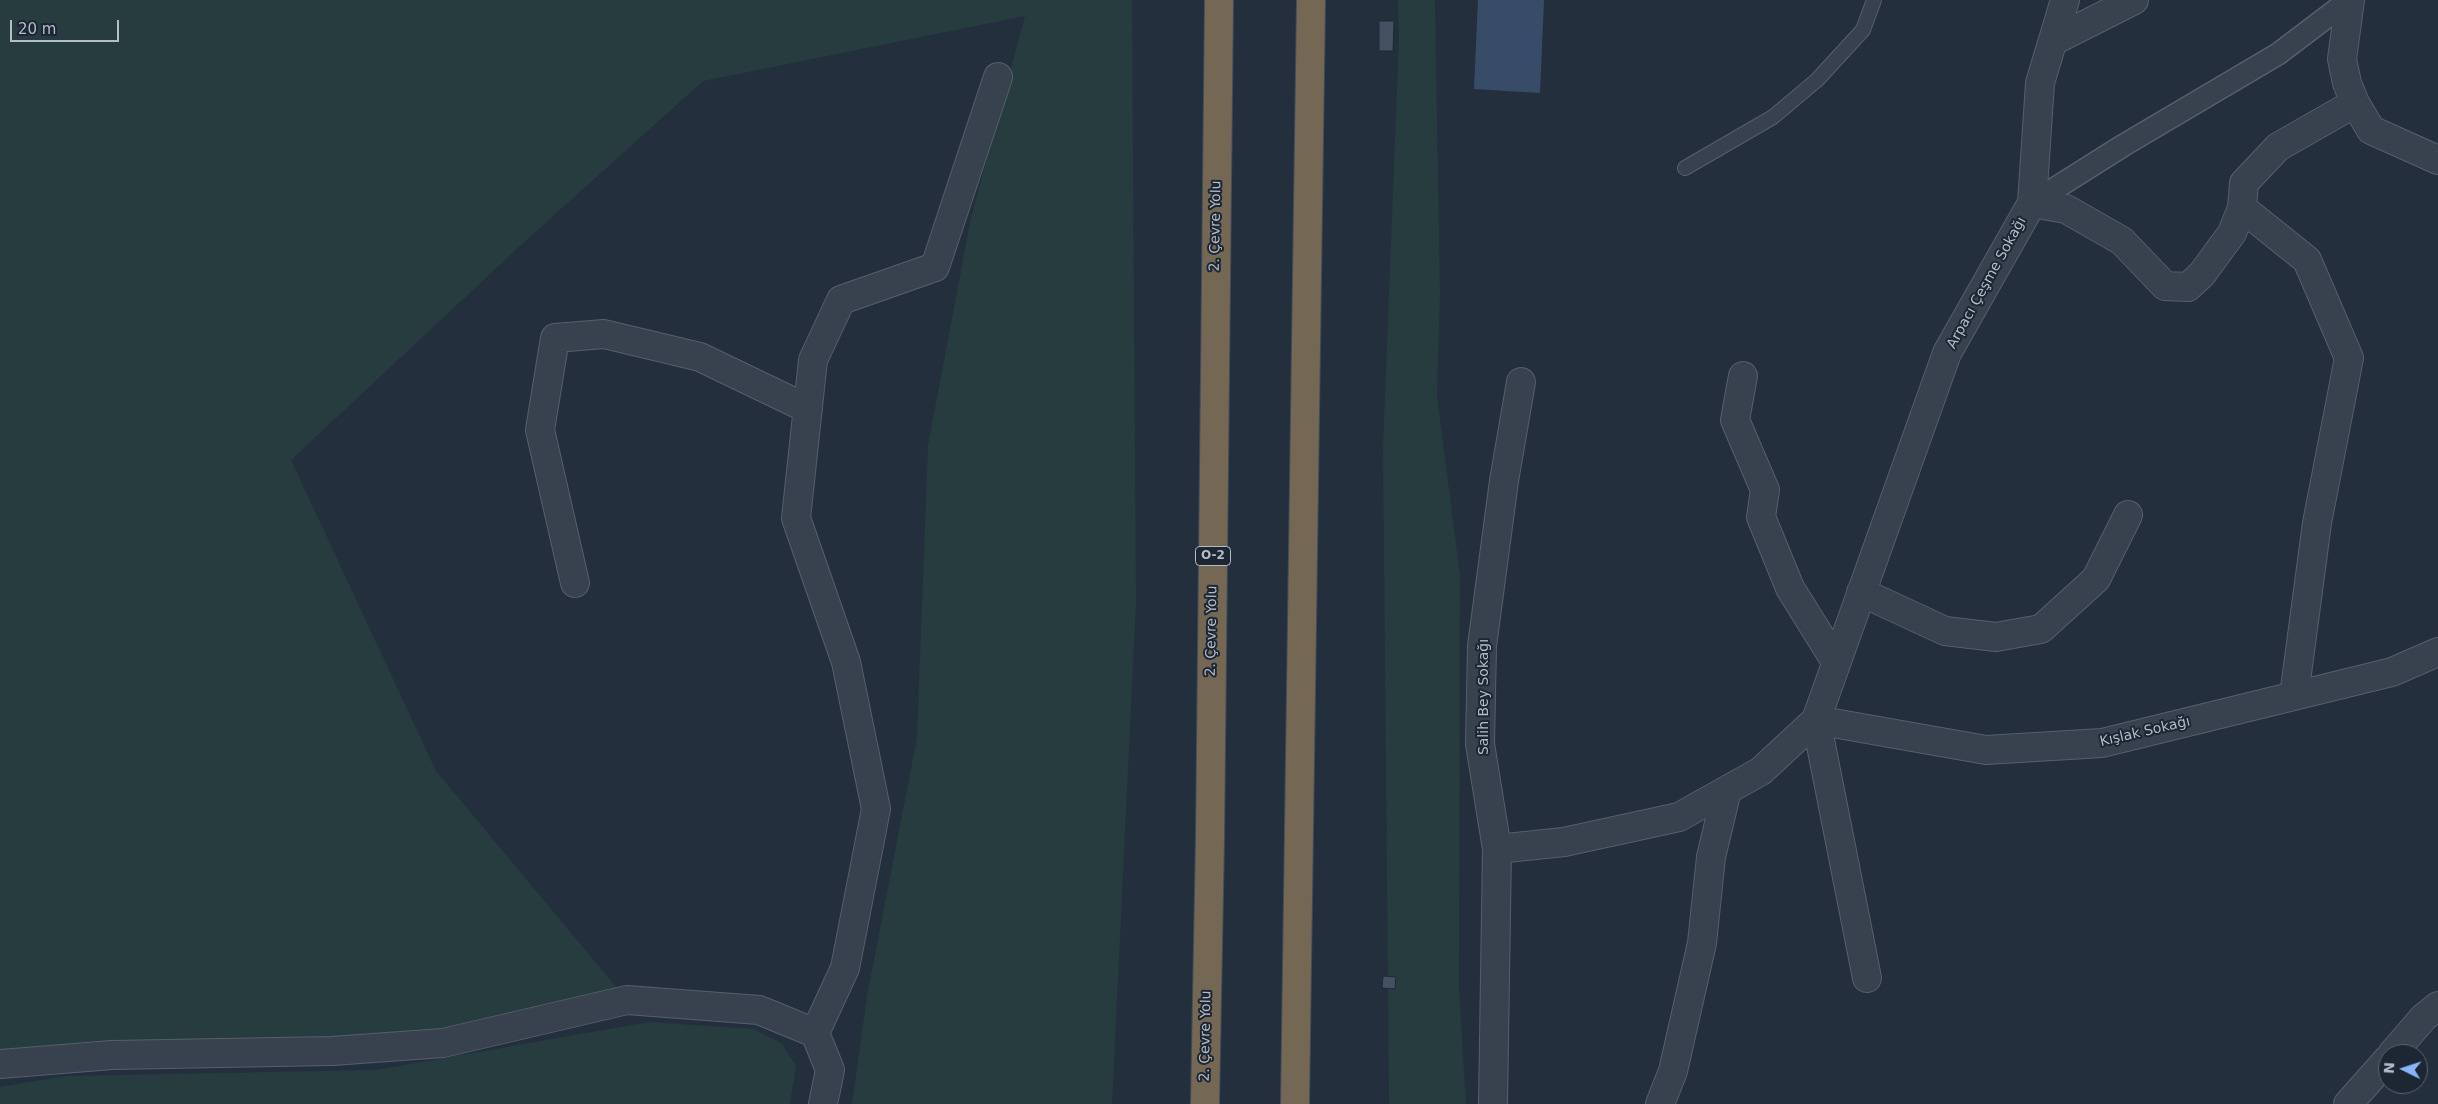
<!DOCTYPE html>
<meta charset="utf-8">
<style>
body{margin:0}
#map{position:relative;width:2438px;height:1104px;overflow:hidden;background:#242f3e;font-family:"DejaVu Sans",sans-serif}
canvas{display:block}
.north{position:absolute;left:2378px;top:1044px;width:50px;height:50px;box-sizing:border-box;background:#1d2633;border:1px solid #59626f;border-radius:50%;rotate:274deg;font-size:14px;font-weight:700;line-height:20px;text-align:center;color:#b4bcc9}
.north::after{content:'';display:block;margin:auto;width:18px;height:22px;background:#8ab4f8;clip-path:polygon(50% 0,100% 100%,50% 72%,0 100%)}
.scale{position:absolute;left:10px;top:20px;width:109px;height:22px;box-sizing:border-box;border:2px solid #b4bcc9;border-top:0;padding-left:6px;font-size:15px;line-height:18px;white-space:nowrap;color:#b4bcc9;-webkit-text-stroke:4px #1d2633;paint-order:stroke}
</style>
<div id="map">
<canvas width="2438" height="1104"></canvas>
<div class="north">N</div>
<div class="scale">20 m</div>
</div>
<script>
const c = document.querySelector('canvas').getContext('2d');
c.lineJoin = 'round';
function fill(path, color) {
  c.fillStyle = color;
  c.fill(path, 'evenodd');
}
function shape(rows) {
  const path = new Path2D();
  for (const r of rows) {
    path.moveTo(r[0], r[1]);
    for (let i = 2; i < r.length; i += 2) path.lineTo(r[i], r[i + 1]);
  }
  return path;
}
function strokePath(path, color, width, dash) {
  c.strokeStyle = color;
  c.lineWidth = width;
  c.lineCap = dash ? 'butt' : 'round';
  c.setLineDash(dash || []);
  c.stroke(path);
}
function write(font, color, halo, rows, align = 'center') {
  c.font = font + ' "DejaVu Sans",sans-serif';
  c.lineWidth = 4;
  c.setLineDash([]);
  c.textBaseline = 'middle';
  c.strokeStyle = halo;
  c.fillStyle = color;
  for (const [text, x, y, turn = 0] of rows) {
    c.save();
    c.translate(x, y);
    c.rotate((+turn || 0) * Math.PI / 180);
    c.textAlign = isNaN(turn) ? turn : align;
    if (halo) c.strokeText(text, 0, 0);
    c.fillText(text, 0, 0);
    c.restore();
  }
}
fill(shape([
 [0,0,1132,0,1136,602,1112,1104,852,1104,867,996,917,738,928,445,971,218,1025,16,703,81,522,244,291,460,436,771,627,1000,443,1043,0,1064],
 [1398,0,1435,0,1440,295,1437,395,1460,576,1459,989,1466,1104,1389,1104,1383,447,1399,37],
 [649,1022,754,1029,782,1044,796,1065,790,1104,0,1104,0,1087,66,1076,376,1070]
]), '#263c3f');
fill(shape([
 [1478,0,1544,0,1540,93,1474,89]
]), '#394c67');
const building = shape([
 [1379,21,1394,21,1393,51,1379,51,1379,21],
 [1383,976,1396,977,1395,989,1382,988,1383,976]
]);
fill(building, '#455162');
strokePath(building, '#1f2835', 1);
const service = shape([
 [1685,168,1773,117,1817,80,1863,30,1874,0]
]);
const pedestrian = shape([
 [2032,203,2124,145,2278,54,2348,1]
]);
const minor = shape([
 [2350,0,2342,59,2347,83,2355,103,2371,130,2438,160],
 [2053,41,2134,0],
 [2032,203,2066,209,2122,241,2165,286,2188,287,2202,274,2232,233,2242,208,2244,183,2278,147,2355,103],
 [2242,208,2307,260,2349,358,2317,523,2294,696],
 [1743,376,1735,420,1765,490,1761,517,1790,588,1836,662],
 [575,583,540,430,555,338,604,334,700,357,808,409],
 [1861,592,1945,631,1996,637,2041,629,2096,579,2128,515],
 [1816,720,1986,750,2102,743,2392,672,2438,652],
 [1816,720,1867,978],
 [1497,849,1564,842,1679,817,1761,771,1816,720,1947,353,2032,203,2040,83,2065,0],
 [815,1033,845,968,876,809,846,662,796,518,813,360,841,300,935,267,998,77],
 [2392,1054,2424,1017,2438,1006],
 [0,1064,112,1055,332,1051,443,1043,627,1000,759,1010,815,1033,830,1070,823,1104],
 [1493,1104,1497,849,1480,744,1482,646,1504,481,1521,382],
 [1660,1104,1673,1071,1702,943,1711,857,1727,790],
 [2348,1104,2388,1059]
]);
const motorway = shape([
 [1205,1104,1210,839,1219,0],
 [1295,1104,1311,0]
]);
strokePath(service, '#565f6c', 16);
strokePath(pedestrian, '#565f6c', 24);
strokePath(minor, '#565f6c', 30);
strokePath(motorway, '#434c59', 30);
strokePath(service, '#38414e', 14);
strokePath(pedestrian, '#38414e', 21);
strokePath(minor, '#38414e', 28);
strokePath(motorway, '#746855', 28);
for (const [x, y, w] of [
 [1213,556,35]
]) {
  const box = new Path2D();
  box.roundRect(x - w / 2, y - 9.5, w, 19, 4);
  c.fillStyle = '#1d2633';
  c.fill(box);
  strokePath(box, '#b4bcc9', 1);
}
write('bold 12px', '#b4bcc9', null, [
 ["O-2",1213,556]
]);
write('14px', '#b4bcc9', '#1d2633', [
 ["2. Çevre Yolu",1216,226,-89],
 ["Arpacı Çeşme Sokağı",1987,283,-61],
 ["2. Çevre Yolu",1212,631,-89],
 ["Salih Bey Sokağı",1484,697,-90],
 ["Kışlak Sokağı",2145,732,-13],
 ["2. Çevre Yolu",1206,1036,-89]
]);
</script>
